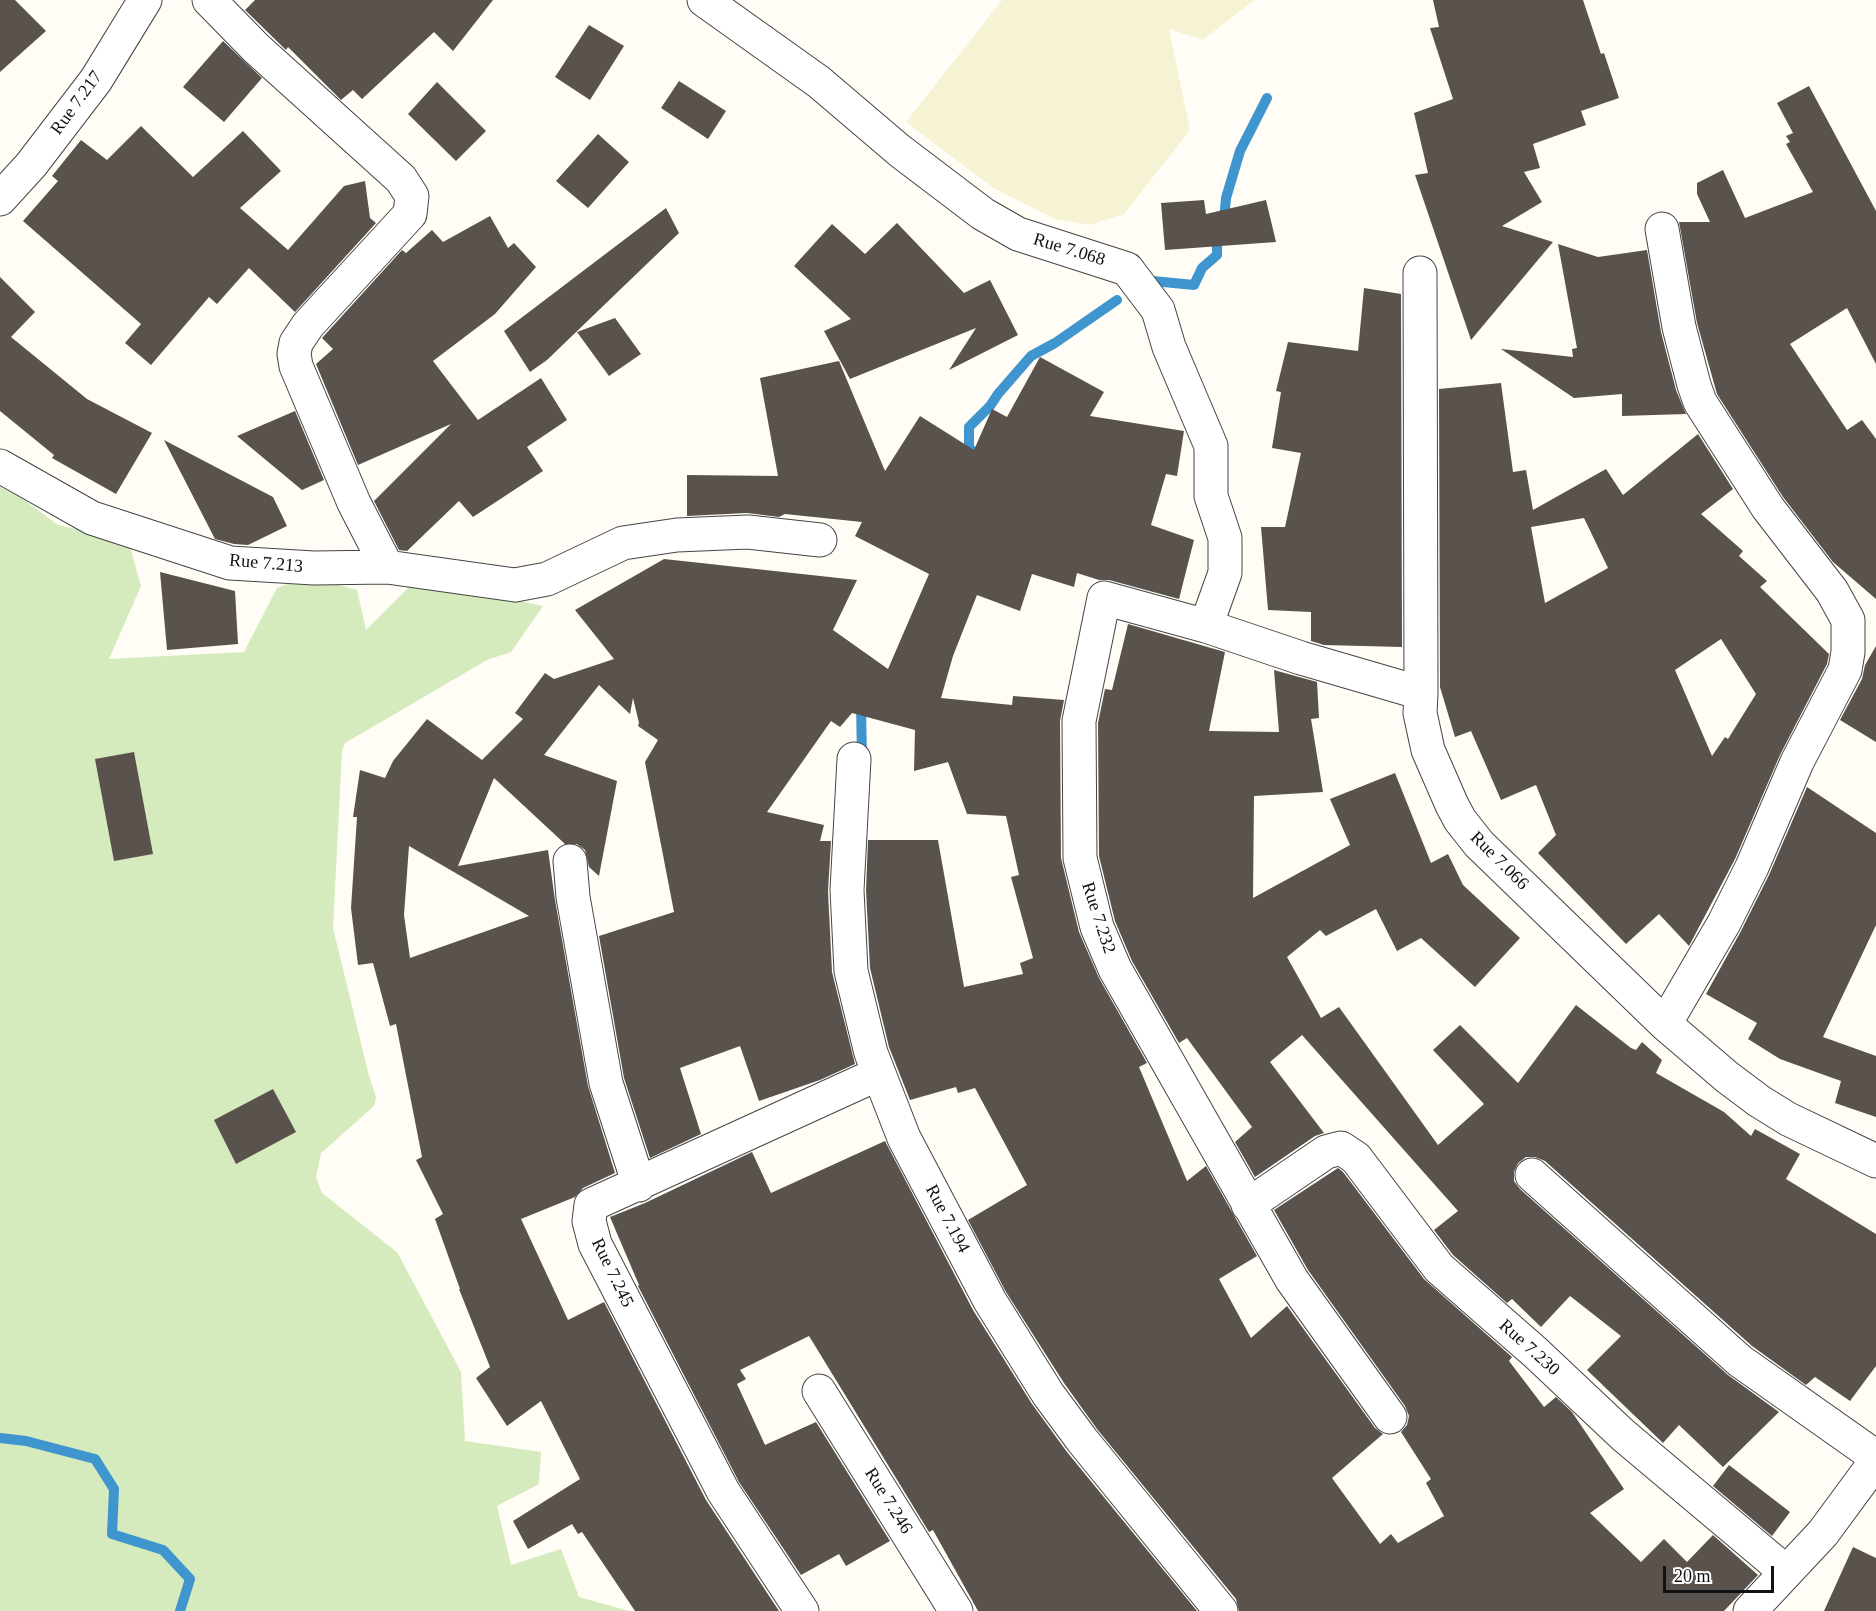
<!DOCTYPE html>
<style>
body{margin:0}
#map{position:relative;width:1876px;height:1611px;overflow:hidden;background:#fffdf5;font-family:"Times New Roman",serif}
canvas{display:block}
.scale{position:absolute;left:1663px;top:1566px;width:111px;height:27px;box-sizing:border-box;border:3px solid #111;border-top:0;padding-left:8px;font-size:18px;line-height:21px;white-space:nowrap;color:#111;-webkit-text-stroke:4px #fff;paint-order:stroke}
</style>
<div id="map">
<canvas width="1876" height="1611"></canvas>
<div class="scale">20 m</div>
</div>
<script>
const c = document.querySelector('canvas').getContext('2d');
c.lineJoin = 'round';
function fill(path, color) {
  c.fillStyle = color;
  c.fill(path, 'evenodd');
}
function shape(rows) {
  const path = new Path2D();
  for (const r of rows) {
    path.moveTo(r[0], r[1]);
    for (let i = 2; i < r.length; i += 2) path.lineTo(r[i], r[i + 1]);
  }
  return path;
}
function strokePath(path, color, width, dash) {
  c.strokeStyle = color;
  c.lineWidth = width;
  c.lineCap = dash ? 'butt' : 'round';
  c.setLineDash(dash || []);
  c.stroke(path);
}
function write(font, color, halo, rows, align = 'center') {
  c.font = font + ' "Times New Roman",serif';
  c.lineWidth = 6;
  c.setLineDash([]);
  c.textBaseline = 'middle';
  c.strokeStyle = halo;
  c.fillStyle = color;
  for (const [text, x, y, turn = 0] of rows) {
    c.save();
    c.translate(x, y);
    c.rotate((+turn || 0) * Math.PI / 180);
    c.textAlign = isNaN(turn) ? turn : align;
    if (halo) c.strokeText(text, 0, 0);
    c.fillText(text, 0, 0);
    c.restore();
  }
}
fill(shape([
 [1002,0,1254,0,1203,40,1169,29,1190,130,1124,214,1089,225,1055,219,995,189,906,122]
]), '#f6f3d4');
fill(shape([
 [0,482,58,525,128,540,141,586,109,659,244,652,277,588,308,576,357,590,366,630,417,579,543,606,511,652,487,660,345,743,342,751,333,928,369,1076,376,1097,374,1106,321,1153,316,1177,322,1193,397,1252,461,1372,465,1441,541,1452,539,1484,497,1506,511,1565,561,1549,579,1597,629,1611,0,1611]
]), '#d5ebbd');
strokePath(shape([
 [1153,281,1194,285,1202,268,1217,255,1217,237,1224,220,1226,198,1240,151,1267,98],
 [979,456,969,448,969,427,990,406,998,394,1031,356,1055,343,1117,300],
 [861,705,862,758],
 [0,1438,26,1441,95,1459,114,1489,112,1534,163,1550,190,1579,180,1611]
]), '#3f96cf', 10);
fill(shape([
 [0,0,15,0,46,31,0,72],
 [255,0,493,0,453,51,434,32,362,99,353,90,341,100,288,47,286,50,245,10],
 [1433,0,1583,0,1601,54,1604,53,1619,98,1581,111,1586,125,1533,144,1540,168,1524,172,1542,202,1502,226,1553,242,1471,340,1415,175,1428,173,1414,113,1453,99,1430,28,1439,27],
 [589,25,624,46,590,100,555,77],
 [223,41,262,78,224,122,183,87],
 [679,81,726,111,708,139,661,108],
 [437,82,486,131,456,161,408,114],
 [1809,86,1876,211,1876,364,1847,308,1790,344,1847,430,1862,420,1876,439,1876,599,1833,562,1783,497,1717,394,1697,323,1679,222,1710,222,1697,194,1697,183,1723,170,1745,218,1813,192,1786,144,1790,142,1786,136,1793,133,1777,103],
 [141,126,193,177,243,131,281,171,240,208,288,250,344,186,365,181,370,218,376,223,295,312,249,268,217,304,209,297,151,365,125,343,141,324,23,221,58,181,52,176,81,140,107,160],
 [598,134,629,162,588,208,556,181],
 [1204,200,1206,214,1266,200,1276,242,1165,250,1161,203],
 [666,208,679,233,547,360,530,372,504,331],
 [490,216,508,248,514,243,536,267,495,314,433,361,478,420,541,378,567,420,527,447,543,471,473,517,459,501,407,551,399,550,374,501,451,424,358,465,316,364,333,349,322,338,402,250,406,253,432,230,443,242],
 [897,223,964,293,990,280,1018,335,949,370,976,328,850,379,824,331,851,319,794,266,832,224,865,254],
 [1558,244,1598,257,1647,250,1661,332,1676,390,1686,414,1622,416,1622,394,1574,398,1501,349,1573,357,1572,349,1577,348],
 [0,277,35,312,11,337,87,399,152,433,116,494,52,458,54,455,0,411],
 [1364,288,1401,294,1402,647,1324,645,1311,641,1311,612,1268,610,1261,527,1285,527,1301,453,1272,448,1281,392,1276,391,1288,342,1358,351],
 [615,318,641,354,609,376,577,332],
 [1040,357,1104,392,1090,416,1184,431,1177,476,1166,474,1151,525,1194,540,1179,599,1109,580,1099,580,1077,573,1074,587,1032,574,1020,611,977,595,953,656,941,698,1012,705,1013,696,1064,700,1060,721,1061,858,1079,932,1099,978,1147,1063,1139,1067,1187,1181,1206,1166,1257,1256,1219,1279,1251,1338,1287,1306,1375,1428,1383,1434,1332,1478,1380,1544,1391,1534,1398,1543,1444,1516,1426,1483,1431,1479,1401,1432,1407,1425,1409,1416,1405,1406,1308,1270,1274,1210,1338,1168,1343,1172,1424,1279,1512,1357,1509,1361,1544,1407,1556,1397,1572,1412,1624,1489,1590,1513,1641,1562,1664,1539,1687,1562,1713,1535,1758,1575,1724,1611,1239,1611,1236,1599,1097,1429,1064,1383,1006,1292,968,1220,1027,1185,975,1088,958,1093,956,1087,910,1100,889,1047,870,968,866,890,868,840,938,840,964,987,1023,974,1020,963,1033,958,1011,877,1019,875,1006,816,967,814,948,762,914,771,915,730,852,713,840,727,831,721,767,812,824,825,820,841,831,841,828,891,832,972,855,1064,820,1080,759,1101,740,1046,680,1068,701,1134,650,1158,624,1078,599,936,674,912,645,762,658,740,638,726,639,723,633,698,630,714,599,685,544,755,617,781,599,876,589,867,585,850,577,844,565,844,494,778,458,866,548,850,555,900,588,1086,615,1173,583,1188,575,1197,521,1219,568,1320,604,1302,706,1500,779,1611,635,1611,582,1532,578,1534,572,1524,528,1549,513,1521,580,1479,541,1401,507,1426,476,1378,490,1367,459,1289,460,1289,435,1219,443,1214,416,1160,422,1157,396,1024,390,1026,373,963,358,965,351,908,357,817,353,817,360,770,385,778,393,761,427,719,482,760,523,719,515,713,545,673,554,679,614,659,575,610,664,559,857,580,833,630,888,669,929,574,855,536,862,522,785,514,779,517,747,513,687,516,687,475,778,476,760,378,839,361,885,471,920,416,974,450,992,409,1007,417],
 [409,846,447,868,529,916,410,958,404,915],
 [1501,383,1513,472,1526,470,1533,510,1606,469,1623,495,1698,434,1733,489,1701,514,1743,551,1739,556,1767,581,1760,587,1829,654,1827,664,1780,755,1735,859,1689,946,1659,914,1626,944,1538,853,1556,835,1536,785,1501,800,1471,731,1455,737,1440,687,1439,389],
 [1584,518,1608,568,1545,603,1531,527],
 [1721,639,1756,694,1728,739,1725,737,1712,756,1675,670],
 [295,411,324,480,302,490,237,436],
 [164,440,273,497,287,526,248,545,234,544,215,539],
 [160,572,235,591,238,644,167,650],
 [1128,624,1225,652,1209,731,1279,732,1274,670,1317,682,1319,718,1311,719,1323,792,1254,796,1253,898,1350,845,1330,799,1395,773,1431,863,1448,854,1463,885,1520,938,1475,987,1421,938,1397,951,1376,909,1326,936,1320,930,1287,957,1321,1018,1339,1007,1438,1145,1484,1104,1433,1050,1460,1025,1518,1083,1576,1005,1631,1048,1636,1050,1642,1042,1662,1060,1656,1073,1724,1112,1751,1136,1755,1129,1800,1154,1786,1179,1876,1234,1876,1366,1850,1401,1815,1377,1806,1385,1752,1346,1545,1161,1535,1157,1526,1157,1518,1163,1514,1172,1514,1181,1520,1189,1728,1375,1779,1412,1723,1467,1679,1425,1663,1443,1587,1370,1621,1336,1570,1296,1541,1327,1512,1299,1507,1303,1453,1255,1434,1230,1458,1211,1302,1035,1270,1062,1324,1133,1315,1136,1255,1177,1235,1142,1252,1127,1187,1038,1179,1043,1132,961,1115,921,1099,856,1098,723,1105,689,1112,690],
 [1876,646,1876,742,1840,720,1862,679,1865,665],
 [134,752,153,854,114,861,95,759],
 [1807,787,1876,833,1876,925,1823,1037,1876,1056,1876,1117,1835,1103,1841,1081,1780,1059,1748,1039,1757,1023,1706,994,1741,931,1769,875],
 [273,1089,296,1132,236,1164,214,1120],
 [885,1141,973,1310,1032,1404,1067,1452,1197,1611,978,1611,933,1530,929,1532,809,1336,740,1370,746,1379,737,1384,765,1445,816,1422,890,1541,846,1566,839,1554,801,1575,739,1482,638,1286,639,1285,610,1217,645,1203,752,1152,771,1193],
 [1729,1465,1790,1512,1772,1536,1713,1486],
 [1853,1547,1876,1558,1876,1611,1824,1611]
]), '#5a524d');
const minor = shape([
 [209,0,256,48,401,179,412,196,410,214,308,325,296,343,294,354,296,366,354,503,387,567],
 [704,0,819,82,900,151,983,214,1018,234,1127,269,1158,310,1169,347,1211,446,1211,496,1225,538,1225,573,1206,626],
 [0,199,31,165,96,80,145,0],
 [1662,229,1679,327,1694,385,1700,402,1768,508,1832,591,1848,620,1848,652,1845,670,1797,762,1752,867,1724,923,1665,1024],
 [1420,273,1421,693],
 [0,466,92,518,230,563,314,568,387,567,515,585,547,579,623,543,677,535,748,532,820,540],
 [854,759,847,890,851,971,871,1053,904,1138,990,1301,1048,1394,1082,1440,1221,1611],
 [570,861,573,897,606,1083,639,1185],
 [1532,1175,1740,1361,1876,1457],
 [1248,1205,1326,1152,1341,1148,1356,1158,1439,1268,1536,1353,1623,1435,1786,1572],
 [819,1391,956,1611],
 [1390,1417,1292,1280,1115,969,1097,927,1080,858,1079,721,1104,598,1206,626,1301,658,1421,693,1420,713,1428,750,1452,805,1460,820,1479,844,1665,1024,1727,1077,1759,1101,1788,1119,1876,1161],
 [802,1611,723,1491,595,1244,589,1221,591,1205,878,1074],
 [1750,1611,1823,1533,1876,1461]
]);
strokePath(minor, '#444', 35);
strokePath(minor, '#fff', 33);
write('18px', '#111', '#fff', [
 ["Rue 7.217",77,103,-54],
 ["Rue 7.068",1069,250,17],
 ["Rue 7.213",266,564,5],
 ["Rue 7.066",1499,861,45],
 ["Rue 7.232",1098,918,72],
 ["Rue 7.194",947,1219,62],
 ["Rue 7.245",612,1273,64],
 ["Rue 7.230",1529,1348,42],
 ["Rue 7.246",888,1501,58]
]);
</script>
